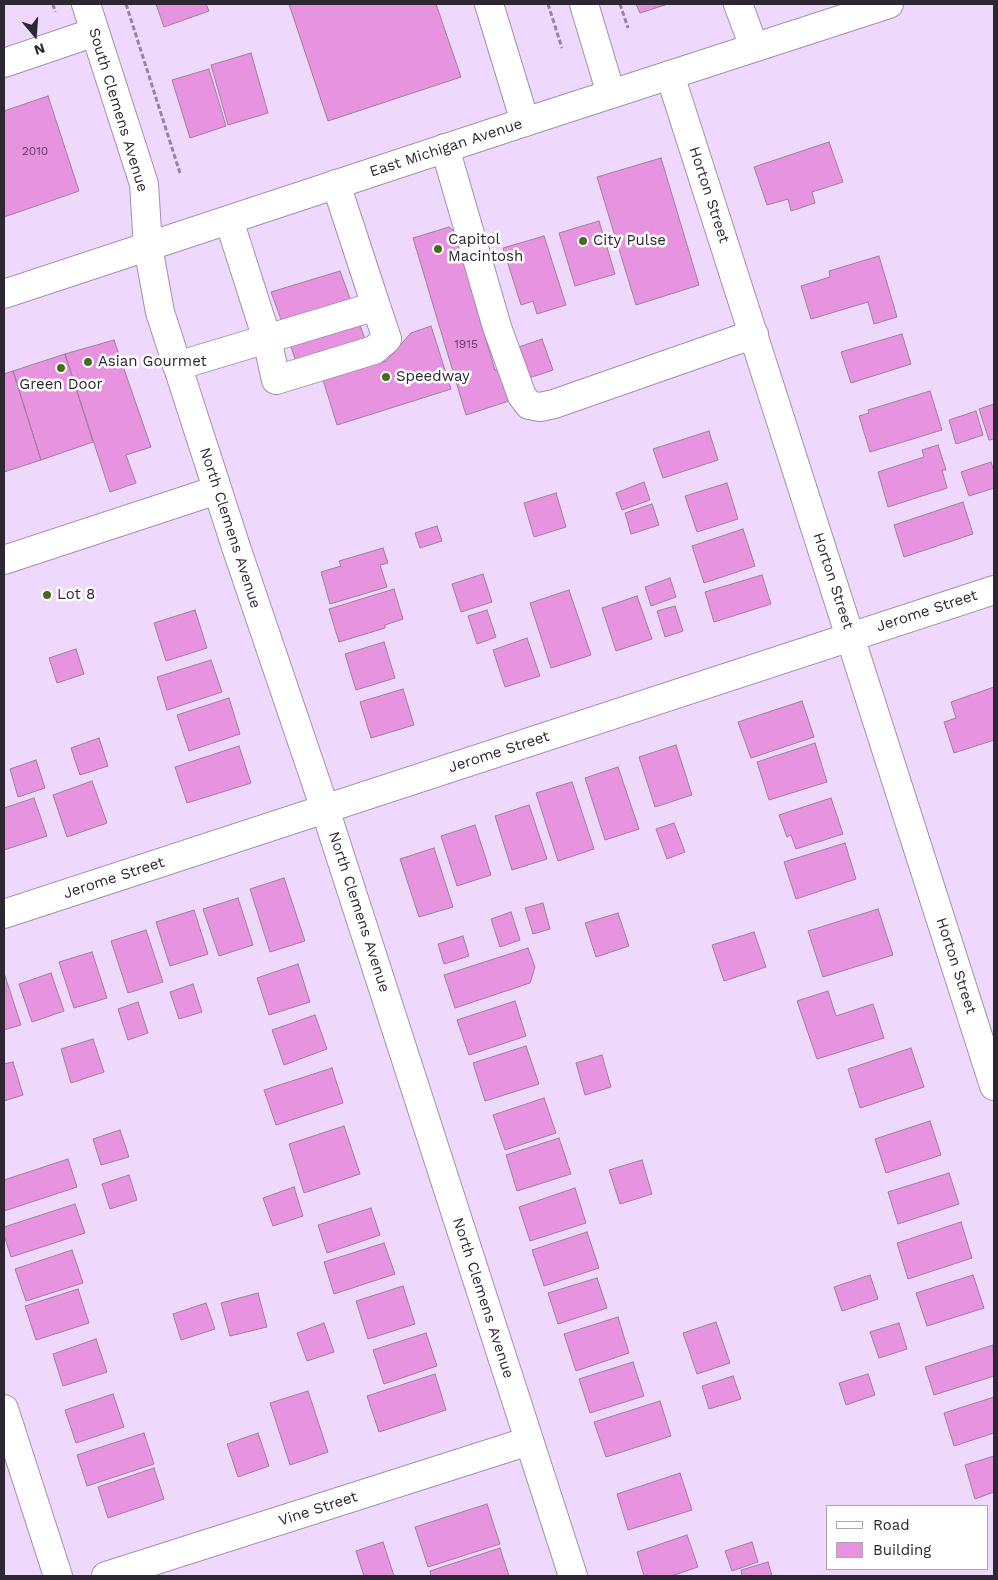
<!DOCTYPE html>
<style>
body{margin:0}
#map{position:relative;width:998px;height:1580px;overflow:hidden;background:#eed9fd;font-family:"Work Sans",sans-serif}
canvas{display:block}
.frame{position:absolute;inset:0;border:5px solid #2e2633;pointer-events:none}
.legend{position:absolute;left:826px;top:1505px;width:162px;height:65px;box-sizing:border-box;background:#fff;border:1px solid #aba8ad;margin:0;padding:6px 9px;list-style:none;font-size:15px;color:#2e2633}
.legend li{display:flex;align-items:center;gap:10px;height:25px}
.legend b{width:25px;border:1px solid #aba8ad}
.north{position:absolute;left:10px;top:10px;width:50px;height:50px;-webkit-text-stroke:4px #fff;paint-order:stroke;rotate:162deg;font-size:14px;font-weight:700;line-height:20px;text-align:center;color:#2e2633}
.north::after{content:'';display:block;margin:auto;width:18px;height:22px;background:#2e2633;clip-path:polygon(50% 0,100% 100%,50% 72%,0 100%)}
</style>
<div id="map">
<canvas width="998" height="1580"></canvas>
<div class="frame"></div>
<ul class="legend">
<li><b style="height:6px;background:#fff"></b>Road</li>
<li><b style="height:14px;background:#e893e0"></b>Building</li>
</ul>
<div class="north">N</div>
</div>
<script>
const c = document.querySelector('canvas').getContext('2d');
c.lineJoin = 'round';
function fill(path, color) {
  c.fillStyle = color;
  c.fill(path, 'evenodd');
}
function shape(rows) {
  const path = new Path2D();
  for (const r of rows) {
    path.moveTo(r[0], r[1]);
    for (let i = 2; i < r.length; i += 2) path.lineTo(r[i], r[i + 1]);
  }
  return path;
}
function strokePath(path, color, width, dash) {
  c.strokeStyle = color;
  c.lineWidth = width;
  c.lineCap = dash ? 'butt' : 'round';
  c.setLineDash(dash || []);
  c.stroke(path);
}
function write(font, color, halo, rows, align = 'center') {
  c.font = font + ' "Work Sans",sans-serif';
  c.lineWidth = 5;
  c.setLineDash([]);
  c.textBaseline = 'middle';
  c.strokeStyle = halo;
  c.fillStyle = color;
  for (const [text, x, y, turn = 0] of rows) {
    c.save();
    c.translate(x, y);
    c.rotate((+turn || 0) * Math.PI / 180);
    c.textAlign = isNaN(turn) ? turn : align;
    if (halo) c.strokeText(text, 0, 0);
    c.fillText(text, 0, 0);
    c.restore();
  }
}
const building = shape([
 [156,4,206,4,209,11,164,27,156,4],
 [289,4,436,4,461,77,328,121,289,4],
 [636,4,668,4,640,13,636,4],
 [251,53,268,113,228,125,211,65,251,53],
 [209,69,226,126,190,138,172,80,209,69],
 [48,96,79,191,4,217,4,111,48,96],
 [829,142,843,182,812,192,815,203,791,211,788,199,767,205,754,167,829,142],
 [661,158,699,285,636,305,597,177,661,158],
 [599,221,615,274,575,286,559,233,599,221],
 [449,227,461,236,486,318,480,320,495,370,502,368,512,400,466,415,413,238,449,227],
 [544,236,566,305,537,314,533,301,521,305,503,248,544,236],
 [879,256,897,317,874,324,868,302,811,319,801,286,830,277,829,271,879,256],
 [340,271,369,350,300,372,271,292,340,271],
 [431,326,451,389,337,425,323,380,386,361,411,333,431,326],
 [902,334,911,364,851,383,841,352,902,334],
 [542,339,553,370,523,380,513,349,542,339],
 [114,340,151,447,126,455,136,483,110,492,65,354,114,340],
 [65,354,93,442,41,460,13,371,65,354],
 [13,371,41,460,4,472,4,374,13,371],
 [930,391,942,430,870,452,859,416,869,413,868,410,930,391],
 [994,404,994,439,989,440,979,409,994,404],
 [976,411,983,435,956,444,949,420,976,411],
 [709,431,718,460,663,478,653,449,709,431],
 [938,445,946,470,942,470,947,488,888,507,878,472,924,457,922,450,938,445],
 [991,462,994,471,994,488,969,496,961,472,991,462],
 [644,482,650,500,622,510,616,493,644,482],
 [727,483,738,519,697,532,685,496,727,483],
 [556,493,566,527,534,537,524,503,556,493],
 [963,502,973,534,904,557,894,525,963,502],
 [652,504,659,525,631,534,625,513,652,504],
 [437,526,442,541,420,548,415,533,437,526],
 [743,529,755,566,704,583,692,546,743,529],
 [383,548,388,563,380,565,387,587,330,604,321,572,341,566,339,561,383,548],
 [483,574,492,602,461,612,452,584,483,574],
 [762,575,771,604,714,622,705,592,762,575],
 [670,578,676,597,651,606,645,587,670,578],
 [394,589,403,619,385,625,385,628,339,642,329,609,394,589],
 [569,590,591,655,551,668,530,603,569,590],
 [637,596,652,639,616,651,602,608,637,596],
 [675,606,683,631,665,637,657,611,675,606],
 [195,610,207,648,166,661,154,623,195,610],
 [487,610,496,637,477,644,468,616,487,610],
 [527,638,540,676,505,687,493,650,527,638],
 [384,642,395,678,356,690,345,654,384,642],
 [76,649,84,674,57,683,49,658,76,649],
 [211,660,222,692,167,710,157,677,211,660],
 [994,687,994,740,954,753,944,722,956,718,951,702,994,687],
 [403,689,414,725,371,738,360,702,403,689],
 [229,698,240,734,189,751,177,715,229,698],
 [802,701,814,737,751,758,738,722,802,701],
 [99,738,108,766,80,775,71,748,99,738],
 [815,743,827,782,769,800,757,762,815,743],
 [676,745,692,795,655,807,639,757,676,745],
 [239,746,251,783,187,803,175,767,239,746],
 [36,760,45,788,18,797,10,769,36,760],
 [618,767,639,829,605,840,585,778,618,767],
 [92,781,107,823,67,837,53,795,92,781],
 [572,782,594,849,558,861,536,793,572,782],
 [34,798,47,836,4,850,4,808,34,798],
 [831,798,843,834,796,849,791,835,787,837,779,815,831,798],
 [529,805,547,859,512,870,495,816,529,805],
 [674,823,685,852,667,859,656,829,674,823],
 [475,825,491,875,457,886,441,836,475,825],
 [845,843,856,879,796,899,784,862,845,843],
 [434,848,453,907,419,917,400,859,434,848],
 [284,878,305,941,270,952,250,889,284,878],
 [238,898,253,945,219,956,203,909,238,898],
 [543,903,550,929,533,934,525,908,543,903],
 [878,909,893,955,823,977,808,931,878,909],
 [194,910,208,954,170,966,156,922,194,910],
 [511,912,520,940,500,947,491,919,511,912],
 [618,913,629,946,596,957,585,923,618,913],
 [146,930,163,982,128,993,111,941,146,930],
 [754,932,766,967,724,981,712,945,754,932],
 [463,936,469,956,444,964,438,944,463,936],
 [528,948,535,967,530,983,455,1008,444,975,528,948],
 [92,952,107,998,74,1008,59,962,92,952],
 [298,964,310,1002,269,1015,257,978,298,964],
 [51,973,64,1011,32,1022,19,984,51,973],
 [5,976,21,1025,4,1030,4,977,5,976],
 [193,984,202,1012,179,1019,170,992,193,984],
 [828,991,836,1016,873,1004,884,1038,817,1059,797,1001,828,991],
 [515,1001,526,1036,469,1055,457,1020,515,1001],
 [138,1002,148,1033,128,1040,118,1009,138,1002],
 [315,1015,327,1049,284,1065,272,1030,315,1015],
 [93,1039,104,1072,71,1083,61,1049,93,1039],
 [526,1046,539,1084,485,1101,473,1063,526,1046],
 [911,1048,924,1087,860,1108,848,1069,911,1048],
 [602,1055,611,1087,585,1095,576,1063,602,1055],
 [13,1062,23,1095,4,1101,4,1064,13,1062],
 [332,1068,343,1103,276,1125,264,1090,332,1068],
 [544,1098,556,1133,505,1150,493,1115,544,1098],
 [930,1121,941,1155,886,1173,875,1139,930,1121],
 [344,1126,360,1174,304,1193,289,1144,344,1126],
 [120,1130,129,1157,101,1165,93,1139,120,1130],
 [559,1138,571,1174,517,1191,506,1155,559,1138],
 [68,1159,77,1187,4,1211,4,1180,68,1159],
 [642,1160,652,1194,620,1204,609,1170,642,1160],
 [949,1173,959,1204,898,1224,888,1192,949,1173],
 [129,1175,137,1200,110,1209,102,1184,129,1175],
 [294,1187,303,1216,273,1226,263,1198,294,1187],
 [575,1188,586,1223,530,1241,519,1207,575,1188],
 [75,1204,85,1233,11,1257,4,1235,4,1227,75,1204],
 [371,1208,380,1235,327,1253,318,1225,371,1208],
 [961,1222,972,1258,908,1279,897,1243,961,1222],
 [587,1232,599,1268,544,1286,532,1250,587,1232],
 [384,1243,395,1274,334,1294,324,1262,384,1243],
 [72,1250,83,1283,26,1301,15,1269,72,1250],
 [870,1275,878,1299,842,1311,834,1287,870,1275],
 [973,1275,984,1308,927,1326,916,1293,973,1275],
 [597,1278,607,1308,558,1324,548,1293,597,1278],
 [403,1286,415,1324,368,1339,356,1301,403,1286],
 [78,1289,89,1323,36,1340,25,1306,78,1289],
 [258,1293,267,1327,230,1336,221,1303,258,1293],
 [206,1303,215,1329,181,1340,173,1314,206,1303],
 [618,1317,629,1353,576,1371,564,1334,618,1317],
 [716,1322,730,1363,697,1374,683,1333,716,1322],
 [324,1323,334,1352,307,1361,297,1333,324,1323],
 [899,1323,907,1349,879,1358,870,1332,899,1323],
 [426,1333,437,1366,384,1384,373,1350,426,1333],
 [96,1339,107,1372,63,1386,53,1354,96,1339],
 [993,1345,994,1376,934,1395,925,1367,993,1345],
 [633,1362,644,1396,590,1413,579,1379,633,1362],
 [435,1374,446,1410,379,1432,367,1396,435,1374],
 [868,1374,875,1395,846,1405,839,1383,868,1374],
 [733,1376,741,1399,709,1409,702,1386,733,1376],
 [308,1391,328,1452,290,1465,270,1403,308,1391],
 [113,1394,124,1427,76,1443,65,1410,113,1394],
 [994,1397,994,1433,954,1446,944,1413,994,1397],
 [660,1401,671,1436,606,1457,594,1422,660,1401],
 [144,1433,154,1464,87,1486,77,1455,144,1433],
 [258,1433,269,1466,238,1477,227,1444,258,1433],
 [994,1456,994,1492,975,1499,965,1465,994,1456],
 [154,1468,164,1499,108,1518,98,1487,154,1468],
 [680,1473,692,1510,628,1530,617,1494,680,1473],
 [487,1504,500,1544,428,1567,415,1527,487,1504],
 [687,1535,698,1567,671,1576,644,1576,637,1552,687,1535],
 [383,1542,394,1576,364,1576,356,1551,383,1542],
 [752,1542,758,1562,732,1571,725,1551,752,1542],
 [500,1548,509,1576,431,1576,430,1571,500,1548],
 [768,1562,772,1576,742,1576,741,1570,768,1562]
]);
fill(building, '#e893e0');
strokePath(building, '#9e809a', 1);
const minor = shape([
 [86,4,144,184,148,247,160,312,236,547,325,809,573,1576],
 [489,4,525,122],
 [584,4,611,94],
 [738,4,754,47],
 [4,63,95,32],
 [670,75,994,1086],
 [445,148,497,327,522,396,529,405,540,407,554,404,754,334],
 [229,220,267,339,276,380,374,350,387,339,376,306],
 [177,366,376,306,336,184],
 [4,560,217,490],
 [4,914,994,590],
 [4,1409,58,1576],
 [106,1576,529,1441]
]);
const major = shape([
 [4,294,525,122,889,4]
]);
strokePath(minor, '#a28fb1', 30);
strokePath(major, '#a28fb1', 30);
strokePath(shape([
 [53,4,55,12],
 [126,4,180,173],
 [548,4,562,48],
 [620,4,628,28]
]), '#94859e', 3, [5, 2.5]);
strokePath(minor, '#fff', 28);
strokePath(major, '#fff', 28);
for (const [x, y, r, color] of [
 [583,241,5,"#486920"],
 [438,249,5,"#486920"],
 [88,362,5,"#486920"],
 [61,368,5,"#486920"],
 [386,377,5,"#486920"],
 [47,595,5,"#486920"]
]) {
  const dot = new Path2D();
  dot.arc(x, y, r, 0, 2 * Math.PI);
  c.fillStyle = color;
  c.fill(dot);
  strokePath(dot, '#fff', 2);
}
write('12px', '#5c415e', null, [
 ["2010",35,151],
 ["1915",466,344]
]);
write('15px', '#2e2633', '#fff', [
 ["South Clemens Avenue",118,110,73],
 ["East Michigan Avenue",446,148,-18],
 ["Horton Street",709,195,72],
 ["North Clemens Avenue",230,528,72],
 ["Horton Street",833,581,72],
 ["Jerome Street",927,611,-18],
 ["Jerome Street",499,752,-18],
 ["Jerome Street",114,878,-18],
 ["North Clemens Avenue",359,912,72],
 ["Horton Street",956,966,72],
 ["North Clemens Avenue",483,1298,72],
 ["Vine Street",318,1509,-18]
]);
write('15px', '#2e2633', '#fff', [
 ["Capitol",448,240],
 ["Macintosh",448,257],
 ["City Pulse",593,241],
 ["Asian Gourmet",98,362],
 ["Speedway",396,377],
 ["Green Door",61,385,"center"],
 ["Lot 8",57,595]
], 'left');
</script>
